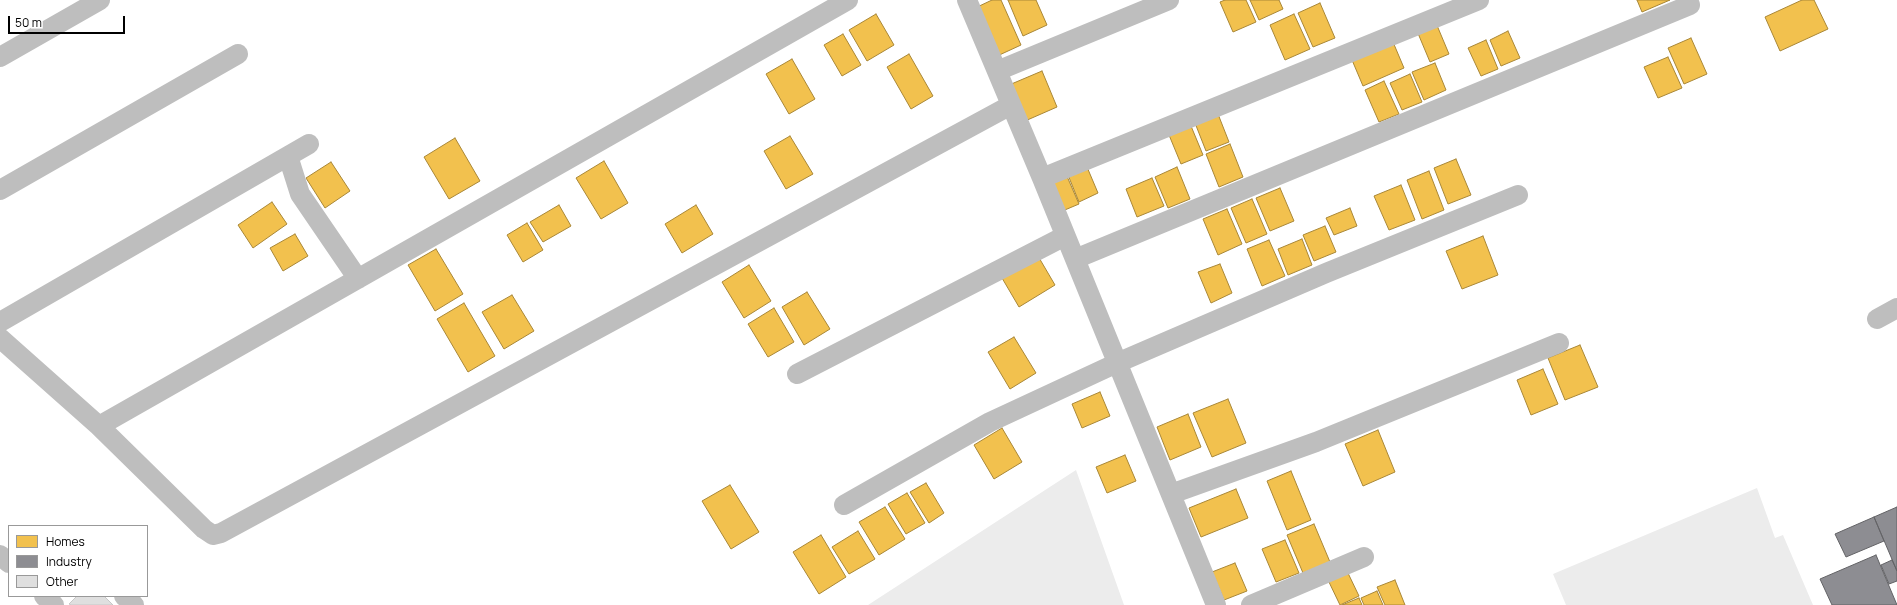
<!DOCTYPE html>
<style>
body{margin:0}
#map{position:relative;width:1897px;height:605px;overflow:hidden;background:#fff;font-family:Manrope,sans-serif}
canvas{display:block}
.legend{position:absolute;left:8px;top:525px;width:140px;height:72px;box-sizing:border-box;background:#fff;border:1px solid #999;margin:0;padding:5px 7px;list-style:none;font-size:12px;color:#000}
.legend li{display:flex;align-items:center;gap:8px;height:20px}
.legend b{width:20px;border:1px solid #999}
.scale{position:absolute;left:8px;top:16px;width:117px;height:18px;box-sizing:border-box;border:2px solid #000;border-top:0;padding-left:5px;font-size:12px;line-height:14px;white-space:nowrap;color:#000;-webkit-text-stroke:3px #fff;paint-order:stroke}
</style>
<div id="map">
<canvas width="1897" height="605"></canvas>
<ul class="legend">
<li><b style="height:11px;background:#f2c14e"></b>Homes</li>
<li><b style="height:11px;background:#8d8d92"></b>Industry</li>
<li><b style="height:11px;background:#dfdfdf"></b>Other</li>
</ul>
<div class="scale">50 m</div>
</div>
<script>
const c = document.querySelector('canvas').getContext('2d');
c.lineJoin = 'round';
function fill(path, color) {
  c.fillStyle = color;
  c.fill(path, 'evenodd');
}
function shape(rows) {
  const path = new Path2D();
  for (const r of rows) {
    path.moveTo(r[0], r[1]);
    for (let i = 2; i < r.length; i += 2) path.lineTo(r[i], r[i + 1]);
  }
  return path;
}
function strokePath(path, color, width, dash) {
  c.strokeStyle = color;
  c.lineWidth = width;
  c.lineCap = dash ? 'butt' : 'round';
  c.setLineDash(dash || []);
  c.stroke(path);
}
fill(shape([
 [1076,470,1124,605,868,605],
 [1757,488,1775,538,1783,535,1813,605,1566,605,1553,574]
]), '#ececec');
const homes = shape([
 [992,0,1001,0,1021,45,995,57,973,9,992,0],
 [1008,0,1036,0,1047,25,1023,36,1008,0],
 [1225,0,1246,0,1256,22,1233,32,1220,2,1225,0],
 [1250,0,1279,0,1283,9,1259,20,1250,0],
 [1637,0,1670,0,1642,12,1637,0],
 [1802,0,1814,0,1828,29,1780,51,1765,17,1802,0],
 [1320,3,1335,38,1313,47,1298,13,1320,3],
 [876,14,894,45,867,61,849,30,876,14],
 [1294,14,1310,49,1285,60,1270,25,1294,14],
 [1436,23,1449,54,1430,62,1417,31,1436,23],
 [1508,31,1520,58,1501,66,1490,40,1508,31],
 [843,34,861,65,842,76,824,45,843,34],
 [1691,38,1707,74,1684,84,1668,48,1691,38],
 [1486,40,1498,69,1481,76,1468,48,1486,40],
 [1393,42,1404,68,1363,86,1352,60,1393,42],
 [909,54,933,96,911,109,887,67,909,54],
 [1668,57,1682,88,1658,98,1644,67,1668,57],
 [792,59,815,99,789,114,766,74,792,59],
 [1435,63,1446,90,1424,100,1412,72,1435,63],
 [1042,71,1057,107,1025,121,1009,85,1042,71],
 [1410,74,1422,102,1402,110,1390,83,1410,74],
 [1384,81,1399,114,1379,122,1365,90,1384,81],
 [1218,114,1229,142,1206,151,1195,123,1218,114],
 [1191,126,1203,155,1181,164,1169,135,1191,126],
 [790,136,813,174,786,189,764,151,790,136],
 [455,138,480,181,449,199,424,157,455,138],
 [1230,144,1243,177,1219,187,1206,154,1230,144],
 [1456,159,1471,195,1448,204,1434,168,1456,159],
 [604,161,628,203,601,219,576,178,604,161],
 [331,162,350,191,325,208,306,178,331,162],
 [1087,167,1098,193,1079,202,1068,175,1087,167],
 [1177,167,1190,199,1168,208,1155,177,1177,167],
 [1429,171,1444,210,1422,219,1407,180,1429,171],
 [1066,174,1079,204,1060,212,1047,182,1066,174],
 [1152,178,1164,206,1137,217,1126,189,1152,178],
 [1401,185,1415,220,1389,230,1374,196,1401,185],
 [1280,188,1294,221,1270,231,1256,198,1280,188],
 [1252,199,1267,234,1246,243,1231,208,1252,199],
 [272,202,287,224,253,248,238,225,272,202],
 [559,205,571,226,543,242,530,222,559,205],
 [696,205,713,234,682,253,665,224,696,205],
 [1350,208,1357,226,1334,235,1326,218,1350,208],
 [1227,209,1242,244,1218,255,1203,219,1227,209],
 [527,223,543,250,523,262,507,235,527,223],
 [1325,226,1336,252,1314,261,1303,235,1325,226],
 [295,234,308,256,283,271,270,248,295,234],
 [1483,236,1498,275,1462,289,1446,251,1483,236],
 [1302,239,1312,265,1288,275,1278,249,1302,239],
 [1269,240,1285,276,1262,286,1247,249,1269,240],
 [436,249,463,294,435,311,408,265,436,249],
 [1038,256,1055,285,1019,307,1002,278,1038,256],
 [1220,264,1232,293,1211,303,1198,272,1220,264],
 [749,265,771,301,744,318,722,282,749,265],
 [807,292,830,329,804,345,782,307,807,292],
 [512,295,534,331,504,349,482,312,512,295],
 [464,303,495,356,468,372,437,319,464,303],
 [774,308,794,342,768,357,748,324,774,308],
 [1014,337,1036,373,1010,389,988,352,1014,337],
 [1580,345,1598,387,1565,400,1548,358,1580,345],
 [1543,369,1558,404,1531,415,1517,380,1543,369],
 [1100,392,1110,416,1082,428,1072,404,1100,392],
 [1228,399,1246,443,1212,457,1193,413,1228,399],
 [1188,414,1201,447,1170,460,1157,427,1188,414],
 [1002,428,1022,462,994,479,974,445,1002,428],
 [1378,430,1395,472,1363,486,1345,444,1378,430],
 [1125,455,1136,481,1107,493,1096,467,1125,455],
 [1291,471,1311,520,1287,530,1267,481,1291,471],
 [926,483,944,513,929,523,910,492,926,483],
 [730,485,759,532,731,549,702,501,730,485],
 [1236,489,1248,518,1201,537,1189,508,1236,489],
 [907,493,925,523,906,534,888,504,907,493],
 [885,507,905,539,879,555,859,522,885,507],
 [1314,524,1330,562,1303,573,1287,535,1314,524],
 [858,531,875,559,849,574,832,547,858,531],
 [821,535,846,577,819,594,793,552,821,535],
 [1285,540,1299,573,1276,582,1262,549,1285,540],
 [1235,563,1247,591,1224,600,1212,572,1235,563],
 [1347,571,1359,596,1340,605,1328,580,1347,571],
 [1395,580,1405,605,1385,605,1377,587,1395,580],
 [1377,591,1383,605,1364,605,1361,598,1377,591],
 [1359,598,1362,605,1342,605,1359,598]
]);
fill(homes, '#f2c14e');
strokePath(homes, '#a98737', 1);
const industry = shape([
 [1897,507,1897,571,1874,517,1897,507],
 [1874,517,1884,541,1846,557,1835,534,1874,517],
 [1876,555,1897,605,1832,605,1820,579,1876,555],
 [1892,560,1897,571,1897,581,1889,584,1881,565,1892,560]
]);
fill(industry, '#8d8d92');
strokePath(industry, '#636366', 1);
const building = shape([
 [77,596,104,596,113,605,71,605,69,604,77,596]
]);
fill(building, '#dfdfdf');
strokePath(building, '#c7c7c7', 1);
strokePath(shape([
 [967,0,1042,178,1216,605],
 [0,57,100,0],
 [997,71,1169,0],
 [288,156,300,194,358,279],
 [1042,178,1479,0],
 [0,190,238,54],
 [1075,259,1690,5,1688,0],
 [1877,319,1897,308],
 [0,322,309,144],
 [0,338,99,426,204,529,213,535,221,533,1011,105],
 [797,374,1065,236],
 [99,426,848,0],
 [1171,494,1316,442,1559,343],
 [844,505,990,422,1117,363,1326,273,1518,195],
 [0,555,9,563],
 [44,596,54,605],
 [124,596,134,605],
 [1251,605,1364,557]
]), '#bebebe', 20);
</script>
